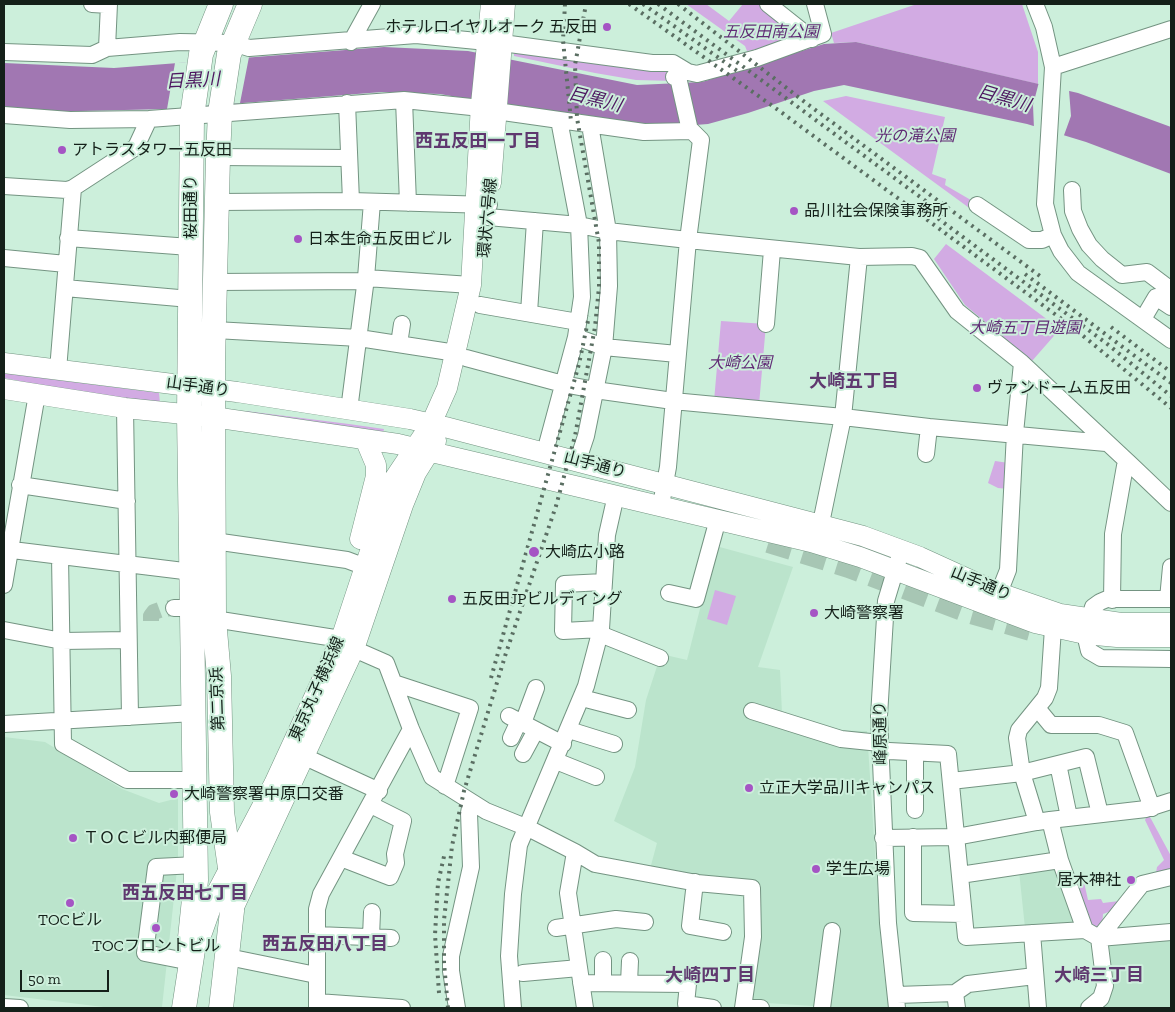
<!DOCTYPE html>
<meta charset="utf-8">
<style>
body{margin:0}
#map{position:relative;width:1175px;height:1012px;overflow:hidden;background:#ccefdb;font-family:"Zilla Slab",serif}
canvas{display:block}
.frame{position:absolute;inset:0;border:5px solid #142019;pointer-events:none}
.scale{position:absolute;left:20px;top:970px;width:89px;height:22px;box-sizing:border-box;border:2px solid #142019;border-top:0;padding-left:6px;font-size:15px;line-height:18px;white-space:nowrap;color:#142019;-webkit-text-stroke:4px #ccefdb;paint-order:stroke}
</style>
<div id="map">
<canvas width="1175" height="1012"></canvas>
<div class="frame"></div>
<div class="scale">50 m</div>
</div>
<script>
const c = document.querySelector('canvas').getContext('2d');
c.lineJoin = 'round';
function fill(path, color) {
  c.fillStyle = color;
  c.fill(path, 'evenodd');
}
function shape(rows) {
  const path = new Path2D();
  for (const r of rows) {
    path.moveTo(r[0], r[1]);
    for (let i = 2; i < r.length; i += 2) path.lineTo(r[i], r[i + 1]);
  }
  return path;
}
function strokePath(path, color, width, dash) {
  c.strokeStyle = color;
  c.lineWidth = width;
  c.lineCap = dash ? 'butt' : 'round';
  c.setLineDash(dash || []);
  c.stroke(path);
}
function write(font, color, halo, rows, align = 'center') {
  c.font = font + ' "Zilla Slab","Noto Sans JP",serif';
  c.lineWidth = 4;
  c.setLineDash([]);
  c.textBaseline = 'middle';
  c.strokeStyle = halo;
  c.fillStyle = color;
  for (const [text, x, y, turn = 0] of rows) {
    c.save();
    c.translate(x, y);
    c.rotate((+turn || 0) * Math.PI / 180);
    c.textAlign = isNaN(turn) ? turn : align;
    if (halo) c.strokeText(text, 0, 0);
    c.fillText(text, 0, 0);
    c.restore();
  }
}
fill(shape([
 [716,546,793,567,758,667,780,670,782,713,818,730,867,731,882,958,889,1008,843,1008,752,1002,759,886,650,869,657,843,614,821,635,767,646,700,661,654,687,660],
 [4,737,45,742,122,789,159,803,178,798,178,861,162,1007,112,1008,4,995],
 [1057,867,1076,924,1025,928,1019,871],
 [1171,938,1171,1008,1100,1008,1106,943]
]), '#bbe4cc');
fill(shape([
 [686,4,706,4,729,21,743,4,763,4,791,27,794,42,760,53,758,49,747,51,745,46],
 [917,4,1022,4,1038,52,1038,84,856,42,834,43,831,33],
 [514,48,673,66,675,81,636,80,595,73,514,56],
 [846,96,945,117,932,174,946,179,945,185,976,203,972,210,823,101],
 [946,244,1060,329,1032,361,965,305,934,259],
 [721,321,766,324,759,405,714,401],
 [4,373,159,393,160,403,84,394,4,378],
 [246,411,349,424,384,429,383,433,246,413],
 [995,461,1009,463,1008,489,998,488,988,483],
 [715,590,736,596,727,625,707,619],
 [1147,816,1150,817,1171,856,1171,875,1156,873,1157,867,1164,860,1145,820],
 [1076,881,1084,882,1088,900,1101,899,1103,903,1119,901,1119,908,1103,914,1102,927,1100,929,1090,926]
]), '#d2abe3');
fill(shape([
 [856,42,1078,93,1171,127,1171,174,1086,142,1027,124,844,85,814,91,748,113,708,124,669,127,536,111,440,94,382,92,167,109,39,112,4,109,4,63,114,68,384,47,468,51,637,85,702,82,824,44]
]), '#a177b2');
fill(shape([
 [249,57,240,103,167,109,175,63],
 [1039,82,1069,90,1071,116,1063,138,1034,129,1033,105]
]), '#ccefdb');
strokePath(shape([
 [151,621,151,616,154,612,162,609,174,608]
]), '#a7c6b4', 16, [16, 8]);
strokePath(shape([
 [769,541,849,566,971,612,1038,631]
]), '#a7c6b4', 24, [24, 12]);
const minor = shape([
 [92,4,109,5],
 [768,4,812,39],
 [1035,4,1044,27,1053,67],
 [1171,29,1053,67,1045,204,1053,235,1061,251,1078,273,1171,340],
 [351,42,372,4],
 [502,43,652,63,673,63,688,72,697,74,757,58,823,34,815,4],
 [107,48,109,4],
 [4,52,92,55,107,48,180,42,233,43,249,48,416,35,487,42],
 [674,77,678,77,689,126],
 [404,100,408,203],
 [347,103,351,201],
 [4,115,70,120,149,119,404,100,481,108],
 [218,157,348,158],
 [4,186,67,190,73,188,136,147,149,119],
 [1072,190,1073,211,1080,229,1089,245,1102,259,1122,275,1147,272,1171,290],
 [218,202,351,201,489,205],
 [977,205,1029,240,1042,240,1053,235],
 [488,217,579,225,608,231,688,240,701,140,692,131,644,132,496,111],
 [68,238,190,247],
 [4,258,66,264],
 [366,278,471,285],
 [216,282,365,281],
 [65,288,190,299],
 [480,305,578,322],
 [529,313,535,221],
 [1143,319,1156,297,1171,307],
 [766,324,772,250],
 [215,330,359,338,456,353],
 [576,337,604,347,677,354],
 [399,344,402,324],
 [466,358,563,384,595,390,673,401,843,417,821,523],
 [1022,363,1128,462,1125,466,1113,534,1112,600],
 [58,370,73,188],
 [125,408,130,717],
 [349,410,366,278,372,202],
 [929,427,843,417,859,257,912,256,920,258,957,311,1022,363,1015,433,1008,570,999,593],
 [545,452,576,337,582,297,579,225,559,120],
 [926,454,929,427,1106,443],
 [578,460,586,436,604,347,609,286,608,231,590,125],
 [1128,462,1171,503],
 [20,485,127,501],
 [661,505,668,467,688,240,859,257],
 [214,541,347,560,363,566],
 [4,549,192,572],
 [60,556,63,744,127,780,195,780],
 [4,585,37,394],
 [669,593,696,599,718,519],
 [1168,599,1171,567],
 [1171,599,1107,599,1100,602,1093,607,1085,634,1089,651,1101,658,1171,659],
 [174,608,192,608],
 [214,619,341,639],
 [601,629,563,631,564,584,604,582],
 [4,630,62,641,128,640],
 [600,634,660,658],
 [354,649,386,663,411,729,432,777,486,811,528,828,575,852,568,893,585,1008],
 [394,683,470,708,445,786],
 [582,698,628,710],
 [1037,708,1051,725,1099,725,1125,733,1152,808],
 [752,711,841,739,880,743],
 [509,716,563,744],
 [523,723,536,688],
 [4,724,194,713],
 [569,730,614,744],
 [511,738,519,721],
 [889,751,948,754,966,937,1085,930],
 [915,753,915,810],
 [523,754,536,730],
 [303,756,379,791],
 [556,761,596,777],
 [1058,764,1069,817],
 [951,781,1022,773,1086,757,1100,814],
 [1171,801,1146,809,1050,820,1060,860,1085,930,1099,938,1142,884,1171,877],
 [1050,820,1037,822,1022,773,1017,738,1019,730,1045,698,1049,688,1053,628],
 [913,837,913,913,963,914],
 [883,838,956,837,1037,822],
 [575,852,595,864,697,883,752,888,753,937,743,1008,761,1008],
 [341,858,390,877,396,863,395,854,403,821,371,805],
 [960,875,1060,860],
 [695,882,690,926,723,932],
 [556,928,616,919,645,922],
 [1032,933,1038,1008],
 [317,935,391,938],
 [371,937,372,912],
 [228,957,316,975],
 [603,960,603,983],
 [191,962,145,953,156,867,196,865],
 [523,973,579,968],
 [581,983,688,984,686,1004,713,1008],
 [629,983,630,961],
 [955,993,968,984,1035,976],
 [897,995,955,993,957,1008],
 [317,1002,402,1008],
 [4,1007,20,1008],
 [317,1008,317,909,321,894,411,729],
 [457,1008,451,971,451,956,471,867,469,813,471,802],
 [513,1008,509,956,513,894,519,845,586,686,601,629,607,535,616,495],
 [822,1008,832,931],
 [897,1008,888,923,879,716,886,601,899,558],
 [1089,1008,1101,998,1105,986,1099,938,1171,932]
]);
const major = shape([
 [491,183,505,4],
 [4,363,237,392,410,419,445,427,863,536,920,557,999,593,1060,614,1121,623,1171,623],
 [4,389,125,408,213,417,398,444,811,542,860,557,1035,623,1085,634,1117,637,1171,637],
 [360,539,376,476,376,465,365,439],
 [232,911,354,649,403,505,416,473,436,441],
 [193,950,198,944,215,896,274,784,341,639,394,479,431,424,447,388,471,285,481,104,491,4]
]);
const highway = shape([
 [184,1008,193,950,190,938,196,880,189,415,192,116,201,54,221,4],
 [221,1008,232,911,230,868,222,812,219,676,214,619,213,361,218,157,220,113,229,54,250,4]
]);
strokePath(minor, '#749482', 18);
strokePath(major, '#749482', 21);
strokePath(highway, '#749482', 25);
strokePath(minor, '#fff', 16);
strokePath(major, '#fff', 20);
strokePath(highway, '#fff', 24);
strokePath(shape([
 [565,4,563,40,571,121],
 [629,4,781,112,1071,326,1171,408],
 [643,4,740,73],
 [658,4,946,216],
 [678,4,806,103,1040,276],
 [932,214,1106,343,1171,396],
 [1025,274,1171,383],
 [1111,327,1171,372],
 [491,678,579,364,589,316],
 [439,993,435,935,438,883,445,852],
 [448,1008,444,963,444,920,452,846,464,791,506,653,556,506,575,436,595,327,599,287,599,243,577,118,575,65,586,4]
]), '#5a6e62', 4, [2.5, 5]);
for (const [x, y, r, color] of [
 [607,27,5,"#a554c4"],
 [62,150,5,"#a554c4"],
 [794,211,5,"#a554c4"],
 [298,239,5,"#a554c4"],
 [977,388,5,"#a554c4"],
 [534,552,6,"#a554c4"],
 [452,599,5,"#a554c4"],
 [814,613,5,"#a554c4"],
 [749,788,5,"#a554c4"],
 [174,794,5,"#a554c4"],
 [73,838,5,"#a554c4"],
 [816,869,5,"#a554c4"],
 [1131,880,5,"#a554c4"],
 [70,903,5,"#a554c4"],
 [156,928,5,"#a554c4"]
]) {
  const dot = new Path2D();
  dot.arc(x, y, r, 0, 2 * Math.PI);
  c.fillStyle = color;
  c.fill(dot);
  strokePath(dot, '#ccefdb', 2);
}
write('16px', '#142019', '#ccefdb', [
 ["ホテルロイヤルオーク 五反田",597,27,"right"],
 ["アトラスタワー五反田",72,150],
 ["品川社会保険事務所",804,211],
 ["日本生命五反田ビル",308,239],
 ["ヴァンドーム五反田",987,388],
 ["大崎広小路",545,552],
 ["五反田JPビルディング",462,599],
 ["大崎警察署",824,613],
 ["立正大学品川キャンパス",759,788],
 ["大崎警察署中原口交番",184,794],
 ["ＴＯＣビル内郵便局",83,838],
 ["学生広場",826,869],
 ["居木神社",1121,880,"right"],
 ["TOCビル",70,920,"center"],
 ["TOCフロントビル",156,946,"center"]
], 'left');
write('italic 16px', '#612c76', '#ccefdb', [
 ["五反田南公園",771,32],
 ["光の滝公園",915,136],
 ["大崎五丁目遊園",1025,328],
 ["大崎公園",740,363]
]);
write('16px', '#142019', '#ccefdb', [
 ["桜田通り",191,207,-90],
 ["環状六号線",488,218,-85],
 ["山手通り",198,387,8],
 ["山手通り",595,465,15],
 ["山手通り",981,584,23],
 ["東京丸子横浜線",317,689,-66],
 ["第二京浜",218,699,-92],
 ["峰原通り",881,733,-91]
]);
write('italic 18px', '#4d1760', '#ccefdb', [
 ["目黒川",193,81,-3],
 ["目黒川",1004,99,16],
 ["目黒川",595,100,14]
]);
write('bold 18px', '#5f386f', '#ccefdb', [
 ["西五反田一丁目",478,142],
 ["大崎五丁目",854,382],
 ["西五反田七丁目",185,894],
 ["西五反田八丁目",325,945],
 ["大崎四丁目",710,976],
 ["大崎三丁目",1099,976]
]);
</script>
